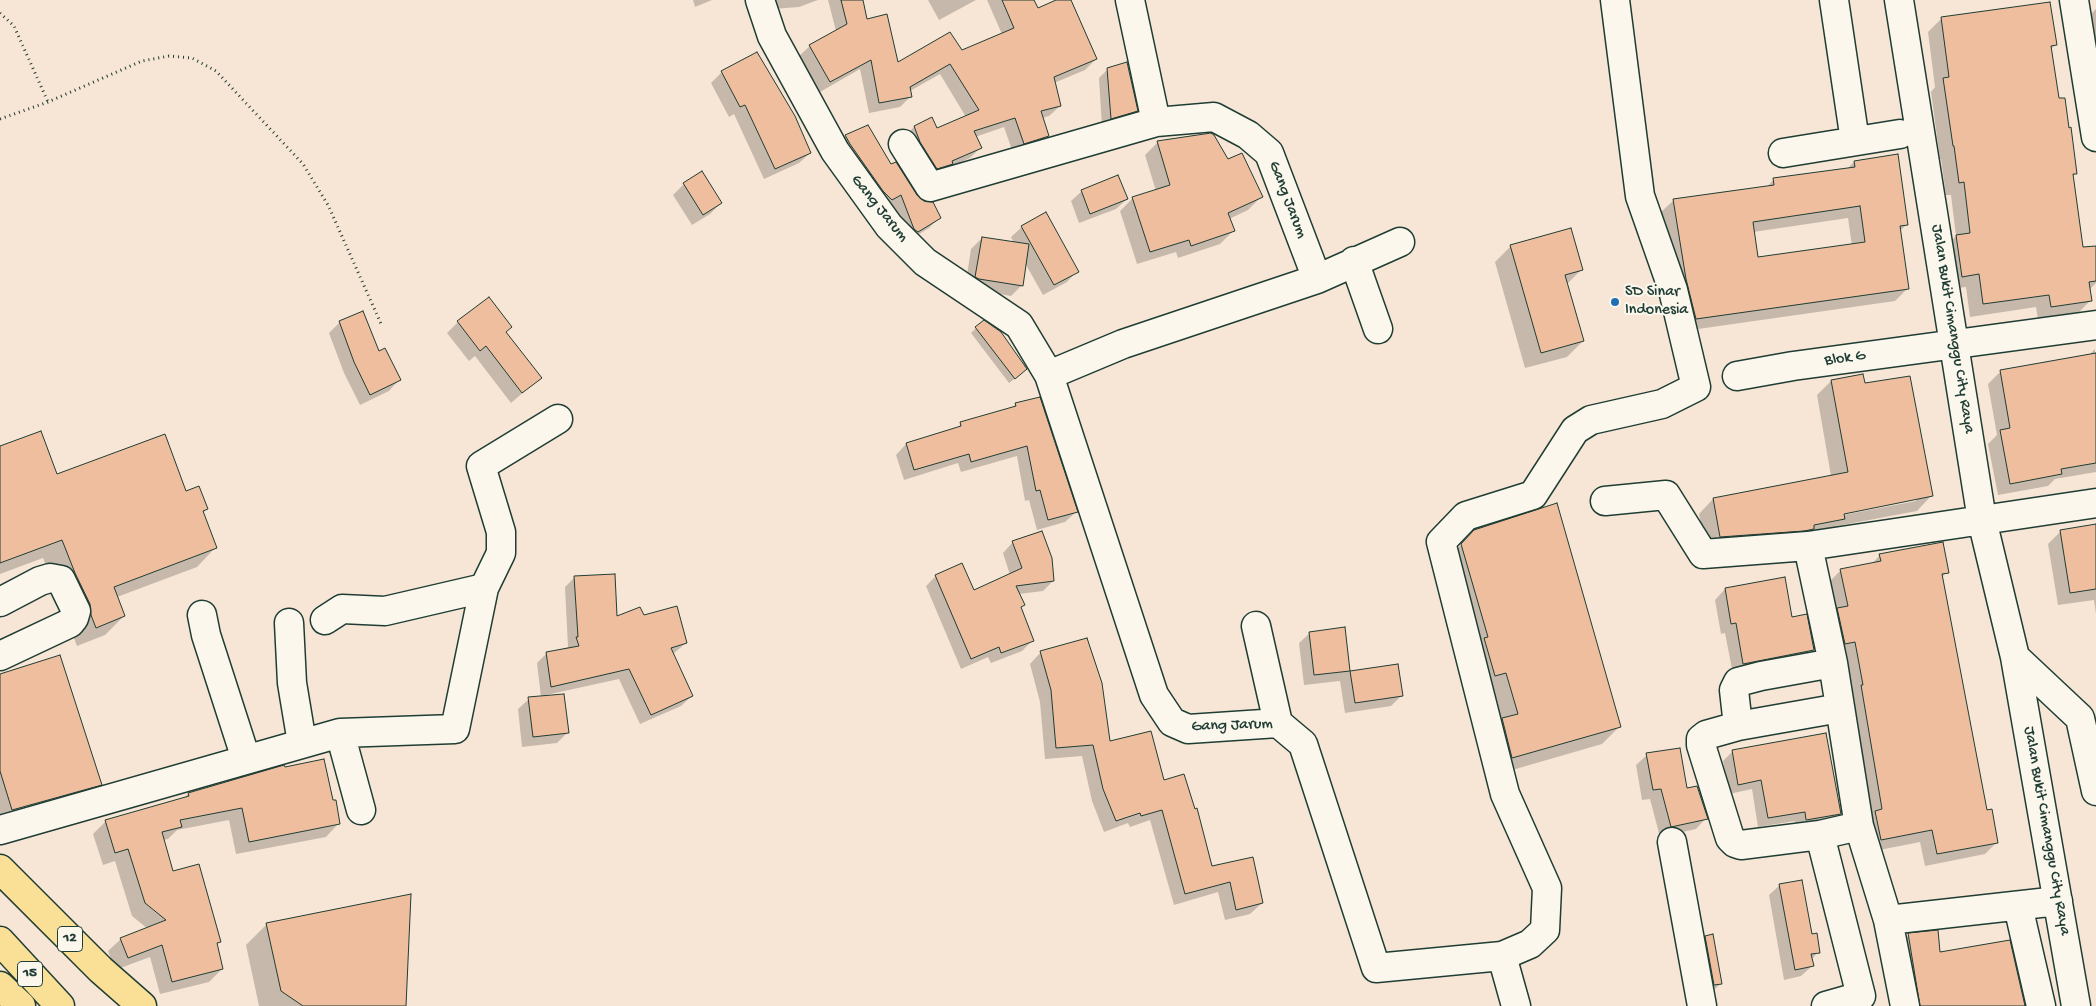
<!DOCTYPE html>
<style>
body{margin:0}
canvas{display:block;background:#f7e6d5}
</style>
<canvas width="2096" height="1006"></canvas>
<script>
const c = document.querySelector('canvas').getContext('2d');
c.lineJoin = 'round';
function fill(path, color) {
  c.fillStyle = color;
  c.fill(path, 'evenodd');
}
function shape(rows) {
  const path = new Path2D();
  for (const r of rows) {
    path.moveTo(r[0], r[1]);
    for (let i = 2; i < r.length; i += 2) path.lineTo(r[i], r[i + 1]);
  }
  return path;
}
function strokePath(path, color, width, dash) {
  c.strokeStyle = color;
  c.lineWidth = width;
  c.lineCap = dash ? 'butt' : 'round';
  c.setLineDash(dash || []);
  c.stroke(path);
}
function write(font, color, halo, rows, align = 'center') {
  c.font = font + ' "Gochi Hand",sans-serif';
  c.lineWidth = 4;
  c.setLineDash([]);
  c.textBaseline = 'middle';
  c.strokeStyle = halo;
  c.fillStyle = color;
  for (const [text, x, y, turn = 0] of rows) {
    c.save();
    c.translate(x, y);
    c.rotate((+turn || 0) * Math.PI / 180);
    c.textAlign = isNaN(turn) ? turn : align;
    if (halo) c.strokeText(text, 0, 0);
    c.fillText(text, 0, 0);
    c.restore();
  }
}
fill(shape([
 [693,0,712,0,695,7],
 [772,0,818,0,799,7,773,9],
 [828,0,862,0,866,20,898,64,961,51,1002,34,987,0,1033,0,1038,10,1059,0,1070,0,1096,59,1085,70,1054,83,1060,106,1049,116,1042,118,1048,136,1037,146,1013,153,1004,127,975,137,980,148,970,158,926,178,904,137,914,127,936,130,966,117,940,74,910,91,911,96,900,107,869,113,860,69,820,92,799,56,810,46,836,31],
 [928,0,976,0,939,20],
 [2049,3,2055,45,2051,49,2057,100,2076,173,2072,177,2082,249,2096,255,2096,283,2089,290,2090,301,2077,314,2038,319,2036,307,1970,317,1966,287,1949,289,1943,249,1956,236,1951,195,1946,195,1941,159,1940,159,1931,92,1935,87,1928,32,1941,19],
 [2096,9,2096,76,2086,19],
 [757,53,810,153,799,163,764,179,734,114,729,117,711,83,722,72],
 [1108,69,1136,111,1128,119,1102,127,1099,78],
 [846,136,890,165,916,196,940,217,929,228,906,242,835,147],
 [1158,142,1227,161,1261,197,1248,210,1229,219,1233,231,1220,244,1178,258,1176,252,1137,264,1120,211,1133,198,1156,191,1145,155],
 [1854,162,1907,224,1900,231,1907,289,1895,301,1684,331,1674,292,1661,212,1674,200,1766,188,1774,179,1847,169],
 [1848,218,1852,246,1757,259,1753,232],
 [701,173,721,203,710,214,692,225,673,195,684,184],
 [1082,191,1127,199,1116,209,1079,223,1071,201],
 [1022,227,1077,271,1067,282,1043,295,1025,263,1022,285,1011,296,965,288,971,249,982,238,1014,243,1011,237],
 [1511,246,1581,270,1567,284,1583,341,1567,357,1525,368,1495,262],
 [489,299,505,332,540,378,511,403,475,356,469,361,447,333,458,322],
 [340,322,399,380,389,391,360,405,344,373,329,333],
 [976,328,1021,374,1009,383,971,333],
 [2095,349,2096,472,2055,479,2048,486,1998,495,1988,444,1997,435,1988,384,2001,371,2088,356],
 [1831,381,1864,385,1931,496,1917,511,1837,526,1830,533,1706,551,1699,514,1713,499,1831,476,1817,395],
 [1916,498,1916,501,1838,516,1838,514],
 [1016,404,1076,512,1065,522,1037,530,1029,500,1025,501,1017,456,961,472,958,463,904,480,896,455,906,444,955,430,961,424,1011,409],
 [0,447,56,475,186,493,207,509,202,514,215,548,197,567,117,597,124,616,105,635,77,646,43,558,0,574],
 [2096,525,2096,614,2094,600,2058,605,2048,544,2061,531],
 [1475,531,1619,727,1602,744,1495,775,1444,562],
 [1013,542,1053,581,1043,591,1019,594,1020,608,1032,641,1022,651,991,663,988,657,961,669,926,586,936,576,973,591,1010,575,1003,553],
 [1880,555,1947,572,1941,578,1986,811,1997,842,1985,854,1925,866,1920,842,1869,852,1829,582,1841,570,1871,565],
 [575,577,616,617,643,617,686,643,673,654,692,696,681,706,640,724,619,679,546,695,567,733,557,743,522,747,518,709,529,699,541,697,537,663,547,653,568,647,565,587],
 [1725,589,1791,619,1813,650,1802,661,1733,674,1725,633,1721,634,1715,600],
 [1344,629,1349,672,1397,665,1402,695,1391,706,1345,713,1340,681,1304,685,1299,643,1310,633],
 [1041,652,1108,743,1163,781,1211,867,1262,903,1250,914,1225,920,1218,892,1174,905,1150,820,1130,827,1128,823,1104,832,1092,801,1082,756,1045,759,1040,702,1030,664],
 [0,675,101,784,81,804,0,827],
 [1732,752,1840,813,1830,823,1797,830,1795,821,1758,827,1752,789,1729,794,1723,761],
 [1647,755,1686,790,1706,818,1696,829,1660,837,1650,799,1642,800,1636,765],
 [188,794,338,824,326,837,236,854,229,820,177,830,168,839,163,840,172,872,219,942,216,945,222,969,209,982,160,994,150,957,115,970,108,951,121,939,148,929,132,916,115,861,103,865,93,834,106,821,183,799],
 [1780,885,1818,952,1811,960,1812,966,1801,976,1784,980,1769,895],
 [267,924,404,1006,259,1006,246,945],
 [1909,935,1939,954,2024,1006,1902,1006,1893,951],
 [1706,937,1720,984,1710,994,1695,947]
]), '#0003');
const building = shape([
 [841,0,863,0,867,19,887,14,898,62,950,32,962,50,1014,28,1002,0,1034,0,1038,8,1056,0,1071,0,1097,59,1054,77,1061,106,1041,111,1049,136,1024,144,1015,118,974,131,982,148,952,161,953,164,937,169,920,142,914,126,932,117,937,128,979,110,950,64,910,87,912,97,879,103,871,60,830,82,809,45,847,24,841,0],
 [2050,2,2057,45,2051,46,2059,98,2065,98,2069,128,2071,127,2077,174,2073,174,2083,247,2096,246,2096,281,2089,282,2092,301,2051,307,2049,295,1983,304,1979,274,1962,277,1956,235,1970,233,1964,182,1959,183,1954,146,1953,146,1943,78,1949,77,1941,17,2050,2],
 [757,52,795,116,811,153,775,169,745,105,740,107,721,71,757,52],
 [1127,62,1138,111,1111,119,1107,68,1127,62],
 [868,125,891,164,896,162,917,195,924,201,933,202,941,218,918,232,914,229,901,195,892,200,883,191,850,144,845,135,868,125],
 [1211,133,1214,135,1228,159,1242,153,1263,197,1228,213,1235,231,1191,246,1189,240,1150,252,1132,197,1170,185,1157,141,1211,133],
 [1898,154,1908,225,1900,226,1909,289,1696,319,1686,279,1673,199,1774,185,1773,178,1855,167,1854,161,1898,154],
 [1860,206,1865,242,1758,257,1753,222,1860,206],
 [702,171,722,203,703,215,683,183,702,171],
 [1118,175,1128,199,1090,214,1081,190,1118,175],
 [1046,212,1079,272,1054,285,1021,226,1046,212],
 [1571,228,1583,270,1565,275,1584,341,1541,353,1510,245,1571,228],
 [982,237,1029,244,1023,286,979,279,975,277,982,237],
 [489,297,512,327,506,332,542,378,522,393,486,346,480,351,457,321,489,297],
 [363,311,379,351,385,348,401,380,370,395,354,362,339,321,363,311],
 [984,320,1001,332,1027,369,1015,379,975,327,984,320],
 [2096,353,2096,463,2061,469,2062,474,2010,484,2000,430,2010,428,2000,370,2096,353],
 [1863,374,1865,383,1910,376,1933,496,1844,514,1845,519,1814,525,1814,529,1804,531,1720,537,1713,498,1848,472,1831,380,1863,374],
 [1040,397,1078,512,1048,520,1040,490,1036,491,1027,446,971,462,969,454,914,470,906,443,961,426,960,422,1016,406,1015,403,1040,397],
 [41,431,57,474,165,434,186,491,199,486,208,509,203,511,217,548,114,587,125,616,96,628,91,615,90,604,75,573,62,540,0,563,0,446,41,431],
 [1557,503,1621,727,1512,758,1502,718,1518,714,1506,673,1495,676,1484,638,1488,637,1461,544,1474,530,1557,503],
 [2096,524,2096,589,2070,593,2060,530,2096,524],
 [1042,531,1052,558,1054,581,1016,586,1025,605,1021,607,1034,641,1001,653,999,647,971,659,935,575,962,563,974,590,1022,568,1012,541,1042,531],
 [1943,542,1949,573,1942,574,1987,810,1992,809,1998,843,1937,854,1932,830,1881,840,1875,811,1882,809,1861,685,1863,685,1855,642,1845,644,1837,608,1848,606,1840,569,1881,561,1879,554,1943,542],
 [615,574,617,616,640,607,644,615,677,606,687,643,671,648,693,696,651,715,629,669,551,687,546,652,579,646,576,637,578,637,574,576,615,574],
 [1785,577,1792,617,1807,614,1814,650,1743,664,1736,623,1731,624,1725,588,1785,577],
 [1345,627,1350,671,1314,675,1309,632,1345,627],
 [1087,638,1102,683,1110,741,1151,731,1164,780,1184,774,1195,809,1197,808,1212,866,1253,857,1263,903,1236,910,1230,882,1185,894,1162,810,1141,816,1140,813,1116,821,1103,789,1093,745,1056,748,1051,690,1040,651,1087,638],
 [60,655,102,785,12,810,0,771,0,674,60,655],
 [1398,664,1403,696,1355,703,1350,671,1398,664],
 [564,694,569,733,533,737,528,697,564,694],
 [1826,733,1841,814,1806,820,1805,812,1768,818,1761,780,1738,785,1732,750,1826,733],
 [1680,748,1687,788,1697,786,1708,819,1671,827,1661,789,1653,790,1646,753,1680,748],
 [324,759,333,800,336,800,340,824,249,842,242,808,180,820,182,827,162,832,173,871,199,864,221,942,217,943,223,969,172,982,162,945,128,958,120,938,166,920,145,903,128,849,115,853,105,820,189,796,188,793,284,765,285,767,324,759],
 [1802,880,1812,934,1817,933,1820,953,1811,954,1814,966,1795,970,1779,884,1802,880],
 [411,894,406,1006,303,1006,281,991,266,923,411,894],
 [1938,930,1940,952,2010,940,2025,1006,1920,1006,1908,933,1938,930],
 [1713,934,1722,984,1714,985,1705,936,1713,934]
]);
fill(building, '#efbe9f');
strokePath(building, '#1f3d34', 1);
const minor = shape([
 [760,0,772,36,835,151,889,226,925,262,1019,325,1049,375,1154,695,1172,722,1188,729,1278,723,1303,744,1376,968,1502,956,1516,1006],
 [1834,0,1855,141],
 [1899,0,1982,520,2015,657,2076,1006],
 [2074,0,2096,137],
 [1156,122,1214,117,1248,135,1269,153,1317,279],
 [903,144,930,187,1156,122,1130,0],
 [1783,153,1900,134],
 [1354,261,1378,329],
 [1049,375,1123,344,1317,279,1400,242],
 [1737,376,1793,366,2096,325],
 [1605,501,1666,495,1703,554,1808,546,2096,503],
 [1808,546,1833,663,1859,826,1888,920,2058,901],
 [0,602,40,581,50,578,61,580,76,611,74,618,70,623,0,656],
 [202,615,206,635,246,759],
 [325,620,342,609,385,611,484,588,501,553,501,532,481,466,558,419],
 [289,623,292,683,302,743],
 [1256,626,1278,723],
 [2015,657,2080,718,2096,791],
 [1840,708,1738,726,1706,735,1701,739,1701,745,1730,838,1735,843,1741,845,1820,835,1859,826],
 [1738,726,1734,690,1738,682,1761,676,1833,663],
 [340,733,361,810],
 [0,830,340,733,455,729,484,588],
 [1820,835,1861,996,1826,1006],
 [1672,842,1702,1006],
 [2018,906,2041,1006],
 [1888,920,1905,1006],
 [1502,956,1530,944,1545,930,1547,888,1505,794,1441,542,1466,516,1533,495,1575,430,1591,420,1662,404,1696,387,1673,290,1640,196,1615,0]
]);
const highway = shape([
 [0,869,101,970,142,1006],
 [0,941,60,1006],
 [0,986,21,1006]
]);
strokePath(minor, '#1f3d34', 31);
strokePath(highway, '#1f3d34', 31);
strokePath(shape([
 [0,13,14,26,48,102],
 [0,119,48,102,142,61,169,56,192,58,216,71,303,164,328,205,382,326]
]), '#1f3d34', 3, [1, 4]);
strokePath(minor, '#fbf7ec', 28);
strokePath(highway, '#fadf96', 28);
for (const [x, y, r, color] of [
 [1615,302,5,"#1f6fb2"]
]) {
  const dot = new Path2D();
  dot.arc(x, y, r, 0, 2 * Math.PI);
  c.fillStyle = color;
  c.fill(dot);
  strokePath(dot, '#fbf7ec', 2);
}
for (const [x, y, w] of [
 [70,939,25],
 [30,974,25]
]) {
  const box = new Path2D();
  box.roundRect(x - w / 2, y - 12.5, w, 25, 4);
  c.fillStyle = '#fbf7ec';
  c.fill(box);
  strokePath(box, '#1f3d34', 1);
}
write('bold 15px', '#1f3d34', null, [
 ["12",70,939],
 ["15",30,974]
]);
write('16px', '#1f3d34', '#fbf7ec', [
 ["Gang Jarum",1287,200,69],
 ["Gang Jarum",879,209,51],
 ["Jalan Bukit Cimanggu City Raya",1952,329,81],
 ["Blok G",1845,359,-8],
 ["Gang Jarum",1232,726,-2],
 ["Jalan Bukit Cimanggu City Raya",2046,831,80]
]);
write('16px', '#1f3d34', '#fbf7ec', [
 ["SD Sinar",1625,293],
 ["Indonesia",1625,311]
], 'left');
</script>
